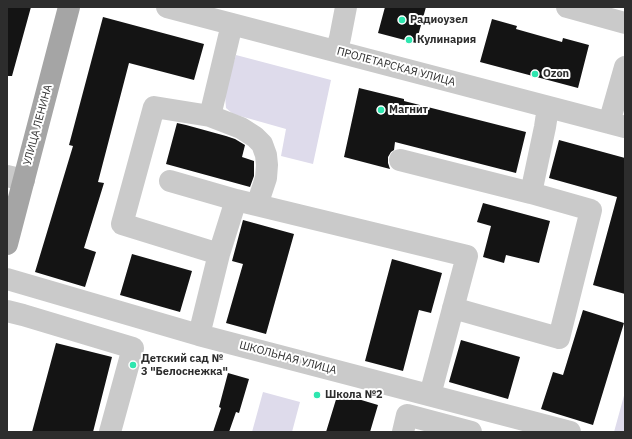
<!DOCTYPE html>
<meta charset="utf-8">
<style>
body{margin:0}
#map{position:relative;width:632px;height:439px;overflow:hidden;background:#fff;font-family:"IBM Plex Sans",sans-serif}
canvas{display:block}
.frame{position:absolute;inset:0;border:8px solid #2d2d2d;pointer-events:none}
</style>
<div id="map">
<canvas width="632" height="439"></canvas>
<div class="frame"></div>
</div>
<script>
const c = document.querySelector('canvas').getContext('2d');
c.lineJoin = 'round';
function fill(path, color) {
  c.fillStyle = color;
  c.fill(path, 'evenodd');
}
function shape(rows) {
  const path = new Path2D();
  for (const r of rows) {
    path.moveTo(r[0], r[1]);
    for (let i = 2; i < r.length; i += 2) path.lineTo(r[i], r[i + 1]);
  }
  return path;
}
function strokePath(path, color, width, dash) {
  c.strokeStyle = color;
  c.lineWidth = width;
  c.lineCap = dash ? 'butt' : 'round';
  c.setLineDash(dash || []);
  c.stroke(path);
}
function write(font, color, halo, rows, align = 'center') {
  c.font = font + ' "IBM Plex Sans",sans-serif';
  c.lineWidth = 4;
  c.setLineDash([]);
  c.textBaseline = 'middle';
  c.strokeStyle = halo;
  c.fillStyle = color;
  for (const [text, x, y, turn = 0] of rows) {
    c.save();
    c.translate(x, y);
    c.rotate((+turn || 0) * Math.PI / 180);
    c.textAlign = isNaN(turn) ? turn : align;
    if (halo) c.strokeText(text, 0, 0);
    c.fillText(text, 0, 0);
    c.restore();
  }
}
fill(shape([
 [236,55,331,80,313,164,281,156,286,129,233,114,226,108,225,96,229,77],
 [263,392,300,402,292,432,252,432],
 [625,392,625,432,614,432]
]), '#dedbeb');
fill(shape([
 [7,7,31,7,12,76,7,76],
 [385,7,426,7,416,43,378,33],
 [103,17,204,44,194,80,129,63,98,182,104,183,84,248,96,252,85,287,35,272,73,146,69,145],
 [492,19,517,26,516,29,562,42,563,38,589,45,578,88,480,62],
 [359,88,404,99,404,101,526,132,516,173,395,142,394,150,391,152,388,157,388,163,390,169,344,157],
 [177,123,186,125,226,136,235,139,245,145,242,157,254,161,254,176,250,187,166,164],
 [559,140,625,158,625,294,593,285,617,197,549,178],
 [483,203,550,221,539,263,506,255,504,263,483,257,491,226,477,222],
 [243,220,294,234,266,334,226,323,243,264,232,261],
 [132,254,192,271,180,312,120,295],
 [392,259,442,273,431,313,419,310,403,371,365,361],
 [583,310,624,323,593,425,541,409,553,372,563,375],
 [461,340,520,357,508,399,449,382],
 [56,343,112,357,93,432,32,432],
 [228,373,249,379,239,413,236,412,229,432,213,432,221,408,219,407],
 [338,393,378,405,370,432,326,432]
]), '#141414');
strokePath(shape([
 [167,7,625,127],
 [567,7,625,23],
 [336,51,340,38,346,7],
 [210,116,241,128,255,137,262,144,266,155,267,165,266,178,257,205],
 [609,123,625,67],
 [400,160,531,193,591,210,559,338,453,308],
 [7,176,24,180],
 [170,181,236,200,219,254,122,224,154,107,210,116,232,24],
 [531,193,545,127,548,107],
 [236,200,467,256,430,395],
 [7,279,199,335,570,432],
 [7,311,23,315,133,348,110,432],
 [199,335,219,254],
 [403,432,407,415,471,432]
]), '#cacaca', 22);
strokePath(shape([
 [7,244,69,7]
]), '#a5a5a5', 22);
for (const [x, y, r, color] of [
 [402,20,4,"#2ee6af"],
 [409,40,4,"#2ee6af"],
 [535,74,4,"#2ee6af"],
 [381,110,4,"#2ee6af"],
 [133,365,4,"#2ee6af"],
 [317,395,4,"#2ee6af"]
]) {
  const dot = new Path2D();
  dot.arc(x, y, r, 0, 2 * Math.PI);
  c.fillStyle = color;
  c.fill(dot);
  strokePath(dot, '#fff', 1.5);
}
write('bold 11px', '#2d2d2d', '#fff', [
 ["Радиоузел",410,20],
 ["Кулинария",417,40],
 ["Ozon",543,74],
 ["Магнит",389,110],
 ["Детский сад №",141,359],
 ["3 \"Белоснежка\"",141,372],
 ["Школа №2",325,395]
], 'left');
write('11px', '#2d2d2d', '#fff', [
 ["ПРОЛЕТАРСКАЯ УЛИЦА",396,67,15],
 ["УЛИЦА ЛЕНИНА",38,125,-75],
 ["ШКОЛЬНАЯ УЛИЦА",288,358,15]
]);
</script>
